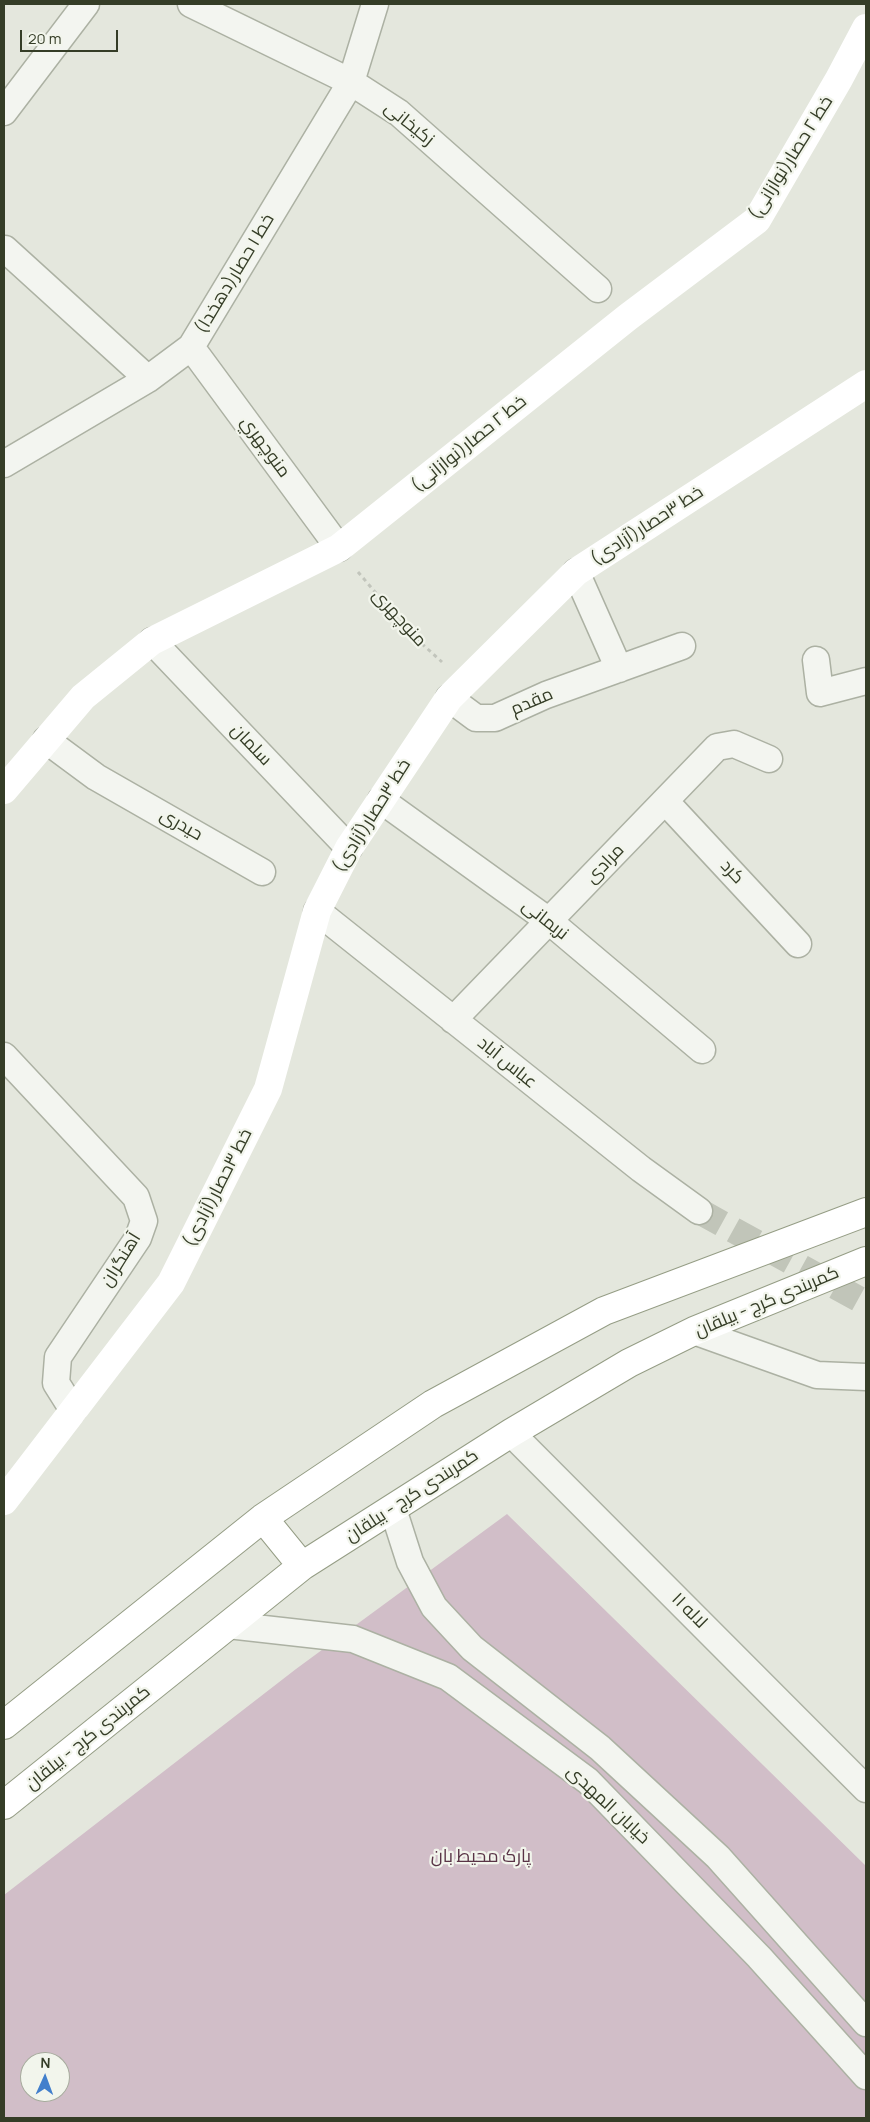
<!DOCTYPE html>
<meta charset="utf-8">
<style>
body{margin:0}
#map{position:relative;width:870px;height:2122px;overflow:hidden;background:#e4e7dd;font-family:Manrope,sans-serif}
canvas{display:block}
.frame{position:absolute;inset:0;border:5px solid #353d27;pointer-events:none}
.north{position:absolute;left:20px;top:2052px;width:50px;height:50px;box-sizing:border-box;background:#f2f5ec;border:1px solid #a6ab9d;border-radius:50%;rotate:2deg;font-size:14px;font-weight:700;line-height:20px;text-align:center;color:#353d27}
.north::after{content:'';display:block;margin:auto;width:18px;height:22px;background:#427fcc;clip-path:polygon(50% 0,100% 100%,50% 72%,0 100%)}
.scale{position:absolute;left:20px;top:30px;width:98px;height:22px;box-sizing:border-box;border:2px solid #353d27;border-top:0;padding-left:6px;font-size:15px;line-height:18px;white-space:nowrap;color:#353d27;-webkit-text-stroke:4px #f2f5ec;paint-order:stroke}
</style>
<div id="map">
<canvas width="870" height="2122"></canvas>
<div class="frame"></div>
<div class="north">N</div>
<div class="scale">20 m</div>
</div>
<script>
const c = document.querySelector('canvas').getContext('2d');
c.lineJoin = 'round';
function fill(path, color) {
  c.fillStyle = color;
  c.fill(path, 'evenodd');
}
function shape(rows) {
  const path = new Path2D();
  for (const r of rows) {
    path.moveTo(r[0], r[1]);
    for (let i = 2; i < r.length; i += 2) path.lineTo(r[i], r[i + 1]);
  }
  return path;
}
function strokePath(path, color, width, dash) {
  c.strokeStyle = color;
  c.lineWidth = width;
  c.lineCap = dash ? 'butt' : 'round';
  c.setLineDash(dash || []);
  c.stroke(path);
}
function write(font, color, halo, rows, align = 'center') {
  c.font = font + ' Manrope,Cairo,sans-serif';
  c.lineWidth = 4.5;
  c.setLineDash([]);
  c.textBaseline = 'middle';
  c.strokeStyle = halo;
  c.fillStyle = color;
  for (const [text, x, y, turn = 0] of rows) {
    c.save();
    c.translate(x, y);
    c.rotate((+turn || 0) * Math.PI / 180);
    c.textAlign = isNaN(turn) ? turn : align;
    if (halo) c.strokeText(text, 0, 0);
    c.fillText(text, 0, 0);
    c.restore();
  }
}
fill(shape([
 [507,1514,866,1866,866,2118,4,2118,4,1895,296,1669],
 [30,2062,60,2062,60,2092,30,2092]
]), '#d1bec8');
strokePath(shape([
 [699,1211,866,1303]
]), '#c1c5b9', 26, [26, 13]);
const street = shape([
 [191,4,351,82,399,113,598,289],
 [4,112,86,4],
 [5,249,148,379],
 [191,347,339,548],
 [4,464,148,379,191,347,351,82,375,4],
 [576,572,619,669],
 [152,641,349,848],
 [816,660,820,693,866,681],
 [449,698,476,718,495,718,546,695,682,646],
 [46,740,96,777,262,872],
 [381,800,549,921,702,1050],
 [665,801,798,944],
 [317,911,641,1169,699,1211],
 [453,1020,717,747,734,744,769,759],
 [4,1056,136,1197,144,1221,138,1238,58,1357,56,1383,73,1410],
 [694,1331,817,1375,866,1377],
 [511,1433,866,1789],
 [393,1509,410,1562,434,1607,472,1648,600,1748,718,1857,866,2023],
 [228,1625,353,1639,448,1677,588,1781,759,1957,866,2076]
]);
const highway = shape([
 [263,1518,302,1566],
 [4,1725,263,1518,433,1404,604,1311,866,1212],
 [4,1805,302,1566,511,1433,629,1363,694,1331,866,1261]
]);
strokePath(street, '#acb1a3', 29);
strokePath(highway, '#959d85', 30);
strokePath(shape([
 [358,572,410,633,442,662]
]), '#c2c5bc', 3, [4, 4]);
strokePath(street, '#f3f5f0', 26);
strokePath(shape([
 [4,790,83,697,152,641,339,548,628,317,757,220,839,79,866,28],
 [4,1501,171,1283,268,1089,317,911,349,848,449,698,576,572,866,384]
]), '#fff', 28);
strokePath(highway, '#fff', 28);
write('18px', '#353d27', '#f2f5ec', [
 ["زکیخانی",409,124,39],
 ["خط ۲ حصار(نوازانی)",791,158,-58],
 ["خط ۱ حصار(دهخدا)",235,274,-59],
 ["خط ۲ حصار(نوازانی)",469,444,-39],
 ["منوچهري",265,447,54],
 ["خط ۳حصار(آزادی)",647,526,-33],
 ["منوچهری",399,618,48],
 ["مقدم",532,702,-23],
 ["سلمان",251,745,46],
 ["خط ۳حصار(آزادی)",372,816,-58],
 ["حیدری",181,825,30],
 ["مرادی",605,864,-46],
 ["کرد",732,872,47],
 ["نریمانی",545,920,38],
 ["عباس آباد",507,1063,39],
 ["خط ۳حصار(آزادی)",218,1188,-63],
 ["آهنگران",121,1260,-58],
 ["کمربندی کرج - بیلقان",767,1302,-23],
 ["کمربندی کرج - بیلقان",412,1496,-33],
 ["لاله ۱۱",689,1611,45],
 ["کمربندی کرج - بیلقان",88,1738,-39],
 ["خیابان المهدی",608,1805,43]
]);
write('18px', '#593446', '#f2f5ec', [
 ["پارک محیط بان",481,1857]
]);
</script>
